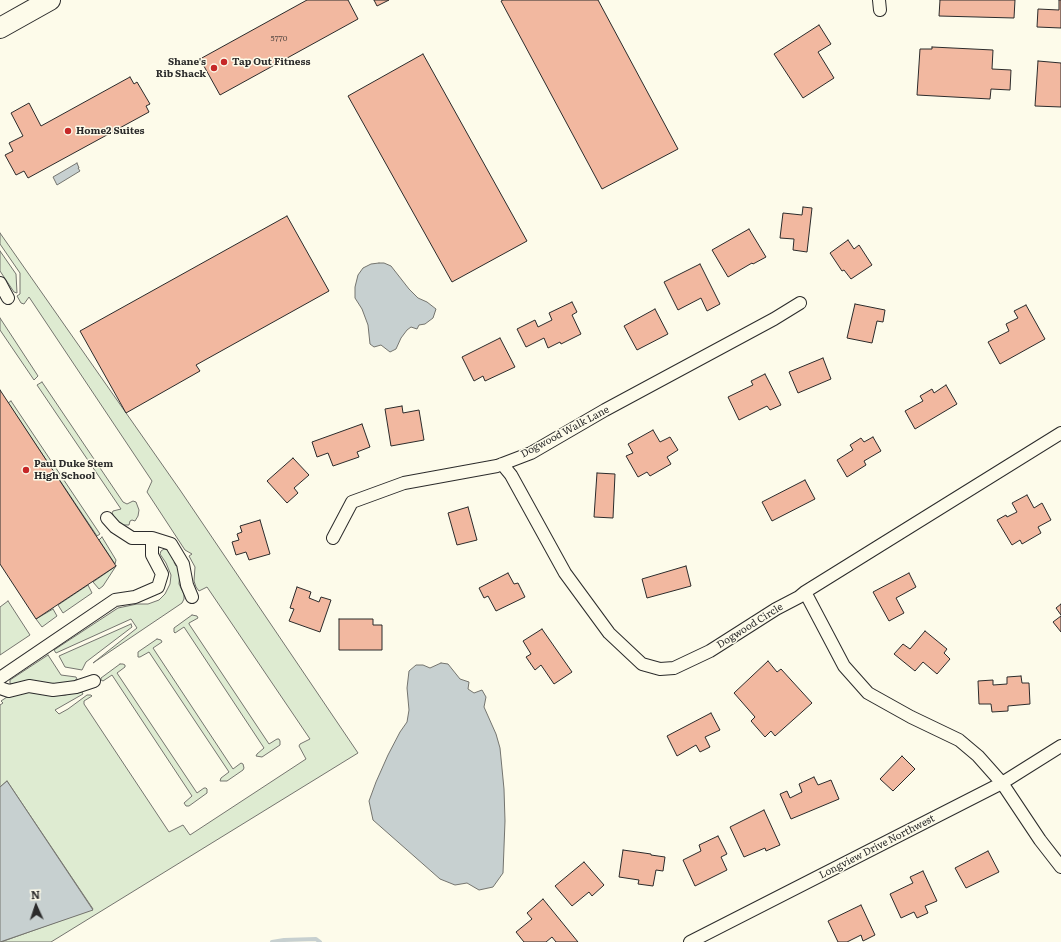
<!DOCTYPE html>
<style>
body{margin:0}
#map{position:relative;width:1061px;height:942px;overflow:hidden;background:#fdfbea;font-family:Literata,serif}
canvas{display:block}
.north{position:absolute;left:16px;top:886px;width:40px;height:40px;-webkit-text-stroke:3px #fdfbea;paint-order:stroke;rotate:357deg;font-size:11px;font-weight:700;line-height:16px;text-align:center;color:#2b2b2b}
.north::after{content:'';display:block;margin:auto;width:14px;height:18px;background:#2b2b2b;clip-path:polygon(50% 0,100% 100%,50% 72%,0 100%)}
</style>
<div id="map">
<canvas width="1061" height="942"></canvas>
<div class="north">N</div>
</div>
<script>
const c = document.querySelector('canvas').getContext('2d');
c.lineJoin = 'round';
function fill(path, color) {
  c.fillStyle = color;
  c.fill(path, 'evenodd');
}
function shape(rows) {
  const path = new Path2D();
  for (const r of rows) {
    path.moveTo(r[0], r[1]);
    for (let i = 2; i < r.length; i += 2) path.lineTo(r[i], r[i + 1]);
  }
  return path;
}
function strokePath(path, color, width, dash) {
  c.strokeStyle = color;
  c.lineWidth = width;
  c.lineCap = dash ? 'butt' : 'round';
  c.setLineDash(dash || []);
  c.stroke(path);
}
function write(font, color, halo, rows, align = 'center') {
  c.font = font + ' Literata,serif';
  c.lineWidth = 3;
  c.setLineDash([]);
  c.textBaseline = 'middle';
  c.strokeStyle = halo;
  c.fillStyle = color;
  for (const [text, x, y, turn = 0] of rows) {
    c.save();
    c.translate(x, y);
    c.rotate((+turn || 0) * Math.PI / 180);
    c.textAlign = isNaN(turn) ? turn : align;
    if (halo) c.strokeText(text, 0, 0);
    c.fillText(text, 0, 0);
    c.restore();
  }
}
const green = shape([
 [0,233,180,490,358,753,51,942,1,942,93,909,7,781,0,787,0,705,3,703,1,701,7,697,26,692,58,695,65,695,77,692,82,692,83,694,55,710,59,714,68,709,87,695,91,695,92,696,84,701,84,704,169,832,183,825,190,835,306,759,299,746,300,744,310,739,207,587,199,591,196,587,194,581,195,567,189,556,192,554,185,550,147,492,152,481,29,297,24,304,21,303,17,296,20,294,20,273,0,244,0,233],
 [0,251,16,274,17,293,14,292,0,271,0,251],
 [0,318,38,376,34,380,0,330,0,318],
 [42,382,123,502,127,504,133,501,136,502,139,510,138,516,135,521,132,520,130,521,129,525,122,525,116,520,112,513,113,511,121,509,37,385,42,382],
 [11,401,100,534,97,536,8,403,11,401],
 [102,537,116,560,115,564,99,540,102,537],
 [164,549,168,550,175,561,174,562,176,566,178,565,180,569,179,584,184,594,184,599,182,603,93,663,137,628,131,619,56,653,54,650,118,608,137,604,148,604,159,600,165,594,170,584,171,575,166,563,160,554,161,551,164,549],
 [116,566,103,586,99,589,93,582,116,566],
 [88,585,92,593,63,613,58,605,88,585],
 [8,601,30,635,0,655,0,607,8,601],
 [53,609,57,616,42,627,36,619,53,609],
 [192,615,197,616,198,618,189,623,189,624,269,744,277,739,279,739,280,741,280,745,262,757,256,756,257,754,264,748,184,627,175,633,174,632,174,628,192,615],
 [131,624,132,627,86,662,82,670,65,667,59,656,131,624],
 [157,639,161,640,162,642,153,648,233,769,241,763,243,764,244,768,243,770,227,781,220,781,221,778,229,772,149,652,140,657,138,657,138,652,157,639],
 [48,655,61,675,76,677,77,679,71,683,58,685,30,681,10,684,10,680,48,655],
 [120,664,123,664,125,665,125,667,117,673,197,793,204,788,206,788,207,789,207,793,189,806,186,806,184,803,192,796,112,675,103,681,101,680,101,678,120,664]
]);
fill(green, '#deebd1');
strokePath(green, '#74746e', 1);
const water = shape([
 [77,163,79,168,78,168,80,171,57,185,53,177,77,163],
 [379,263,384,263,391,266,409,289,418,298,427,302,436,309,433,318,425,324,419,325,417,329,411,327,407,330,401,338,396,349,390,352,381,345,374,347,370,344,368,325,362,309,355,298,355,287,358,275,363,268,371,264,379,263],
 [441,663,448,664,460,679,469,682,468,689,474,693,482,690,486,697,484,707,496,734,500,748,504,789,505,821,503,873,493,887,479,890,467,883,455,885,440,879,373,820,369,801,376,782,388,755,400,732,407,722,409,710,407,688,409,671,416,665,423,665,430,668,441,663],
 [7,781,93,910,0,942,0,787,7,781]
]);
fill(water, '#c7d0d0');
strokePath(water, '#74746e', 1);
strokePath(shape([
 [272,942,284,940,316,939,320,942]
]), '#c7d0d0', 4);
const building = shape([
 [307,0,348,0,358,19,220,95,200,59,307,0],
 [374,0,389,0,377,6,374,0],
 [503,0,598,0,678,149,602,189,501,1,503,0],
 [940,0,1015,0,1014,18,939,16,940,0],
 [1059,0,1061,0,1061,28,1037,27,1038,9,1059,10,1059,0],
 [819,25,831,44,818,52,834,78,803,98,774,54,819,25],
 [932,47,993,50,992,69,1011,70,1010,90,991,89,990,99,917,95,920,49,932,49,932,47],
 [423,54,527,241,452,282,348,96,423,54],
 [1038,61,1061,63,1061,107,1035,106,1038,61],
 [130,77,134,84,137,82,150,104,146,106,149,112,28,178,24,171,16,175,5,155,13,151,9,143,23,136,11,113,29,103,41,126,130,77],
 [803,207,812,208,807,252,793,250,794,239,780,238,783,213,802,215,803,207],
 [287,216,329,291,196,365,200,371,126,413,80,331,287,216],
 [749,229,766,257,753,264,752,263,728,277,712,250,749,229],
 [848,240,854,249,859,245,872,265,851,279,844,270,842,271,830,253,848,240],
 [700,264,720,304,707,311,701,298,678,310,664,282,700,264],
 [572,302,577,312,572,315,581,334,561,344,560,342,548,348,544,338,526,347,517,329,535,320,538,327,552,320,549,313,572,302],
 [855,304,885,310,883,322,877,321,872,343,847,338,855,304],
 [1026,305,1045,339,1000,364,988,342,1009,331,1006,324,1018,318,1014,311,1026,305],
 [655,309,668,334,637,350,624,326,655,309],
 [500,338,515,367,485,381,483,376,474,381,462,357,500,338],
 [823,358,831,379,798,393,789,372,823,358],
 [765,374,781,405,770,410,767,406,739,420,728,397,753,385,751,381,765,374],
 [946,385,957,404,915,429,905,411,923,401,920,396,932,389,934,393,946,385],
 [0,390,116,566,36,619,0,564,0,390],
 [402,406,403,413,419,410,424,440,391,446,385,409,402,406],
 [362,424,370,447,357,452,359,457,333,466,328,453,317,457,312,442,362,424],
 [653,430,660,442,670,437,678,450,667,457,671,464,650,476,647,472,638,477,626,456,633,453,628,444,653,430],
 [873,437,881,451,864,461,866,465,847,477,837,460,853,450,850,445,861,438,864,442,873,437],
 [293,458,309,475,294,488,298,493,287,503,267,481,293,458],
 [597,473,615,474,613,518,594,517,597,473],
 [805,480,815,499,772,521,762,502,805,480],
 [1027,495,1034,508,1042,503,1051,520,1038,527,1041,533,1022,544,1020,540,1012,545,997,520,1006,515,1007,517,1017,512,1012,503,1027,495],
 [468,507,477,540,457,545,448,513,468,507],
 [260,520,270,554,249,560,246,552,236,555,232,542,239,540,237,534,242,532,240,526,260,520],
 [686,566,691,586,647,598,642,579,686,566],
 [508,573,514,584,518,583,525,597,496,611,488,596,484,598,479,588,508,573],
 [909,573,916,587,896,598,904,613,889,621,873,592,909,573],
 [297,587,311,592,309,598,319,602,321,597,331,600,320,632,289,621,294,609,290,608,297,587],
 [1061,604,1061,615,1056,608,1061,604],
 [1061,616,1061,632,1053,622,1061,616],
 [339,619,373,619,373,625,382,625,382,650,339,650,339,619],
 [542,629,572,672,554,684,541,665,535,670,526,657,531,654,523,641,542,629],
 [925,631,947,649,944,653,950,659,937,674,923,662,915,671,894,654,903,644,910,649,925,631],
 [768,661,777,672,781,669,812,703,775,736,771,731,765,737,751,721,755,717,734,693,768,661],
 [1021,676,1022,683,1029,683,1030,704,1008,706,1008,711,992,712,991,704,979,704,978,681,993,680,993,685,1007,684,1007,677,1021,676],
 [711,713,720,730,705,737,710,747,700,752,696,745,677,756,667,736,711,713],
 [902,756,915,769,893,791,880,779,902,756],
 [814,777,818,785,831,780,839,799,791,819,780,794,787,791,790,798,802,792,799,784,814,777],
 [764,810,780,845,766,851,765,848,744,857,730,827,764,810],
 [718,836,727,854,721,857,727,870,695,886,683,860,701,851,699,845,718,836],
 [623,850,651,854,651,855,665,857,663,871,656,870,653,886,638,884,639,880,619,877,623,850],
 [988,851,999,872,966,888,955,868,988,851],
 [584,862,604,885,592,896,589,892,572,906,555,886,584,862],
 [923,871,937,901,925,906,928,913,917,918,914,912,901,918,890,894,913,883,910,877,923,871],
 [543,899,578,942,556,942,552,937,546,942,524,942,516,932,532,919,527,913,543,899],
 [861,905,875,935,863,941,861,935,847,942,838,942,828,921,861,905]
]);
fill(building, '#f2b8a0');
strokePath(building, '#2b2b2b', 1);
const minor = shape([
 [879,0,880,10],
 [0,283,8,298],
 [502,464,511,475,565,573,609,633,642,664,660,669,674,668,710,651,776,609,799,597,805,592,1061,433],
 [107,518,115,527,132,538,152,538,171,544,183,564,187,585,192,597],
 [333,538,352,502,404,483,497,466,531,453,605,410,774,319,800,303],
 [805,592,844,666,868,693,911,717,959,740,978,756,1002,783,1040,840,1061,867],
 [0,678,115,600,135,597,158,587,162,574,152,555,152,538],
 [0,688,9,691,29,686,53,690,76,687,94,681],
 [690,942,1002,783,1061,746]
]);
const trunk = shape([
 [0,28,50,0]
]);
strokePath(minor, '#2b2b2b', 14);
strokePath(trunk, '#2b2b2b', 22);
strokePath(minor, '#fdfbea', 12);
strokePath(trunk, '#fdfbea', 20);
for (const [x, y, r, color] of [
 [224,62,4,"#c62828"],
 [214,68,4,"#c62828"],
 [68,131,4,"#c62828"],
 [26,470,4,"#c62828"]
]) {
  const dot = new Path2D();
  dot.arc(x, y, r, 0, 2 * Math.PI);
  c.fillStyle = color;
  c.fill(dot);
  strokePath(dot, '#fdfbea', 1.5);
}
write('8px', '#5d4e48', null, [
 ["5770",279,39]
]);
write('bold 10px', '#2b2b2b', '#fdfbea', [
 ["Shane's",206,62,"right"],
 ["Rib Shack",206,74,"right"],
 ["Tap Out Fitness",232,62],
 ["Home2 Suites",76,131],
 ["Paul Duke Stem",34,464],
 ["High School",34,476]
], 'left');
write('10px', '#2b2b2b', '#fdfbea', [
 ["Dogwood Walk Lane",565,432,-28],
 ["Dogwood Circle",750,626,-32],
 ["Longview Drive Northwest",877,847,-27]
]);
</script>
